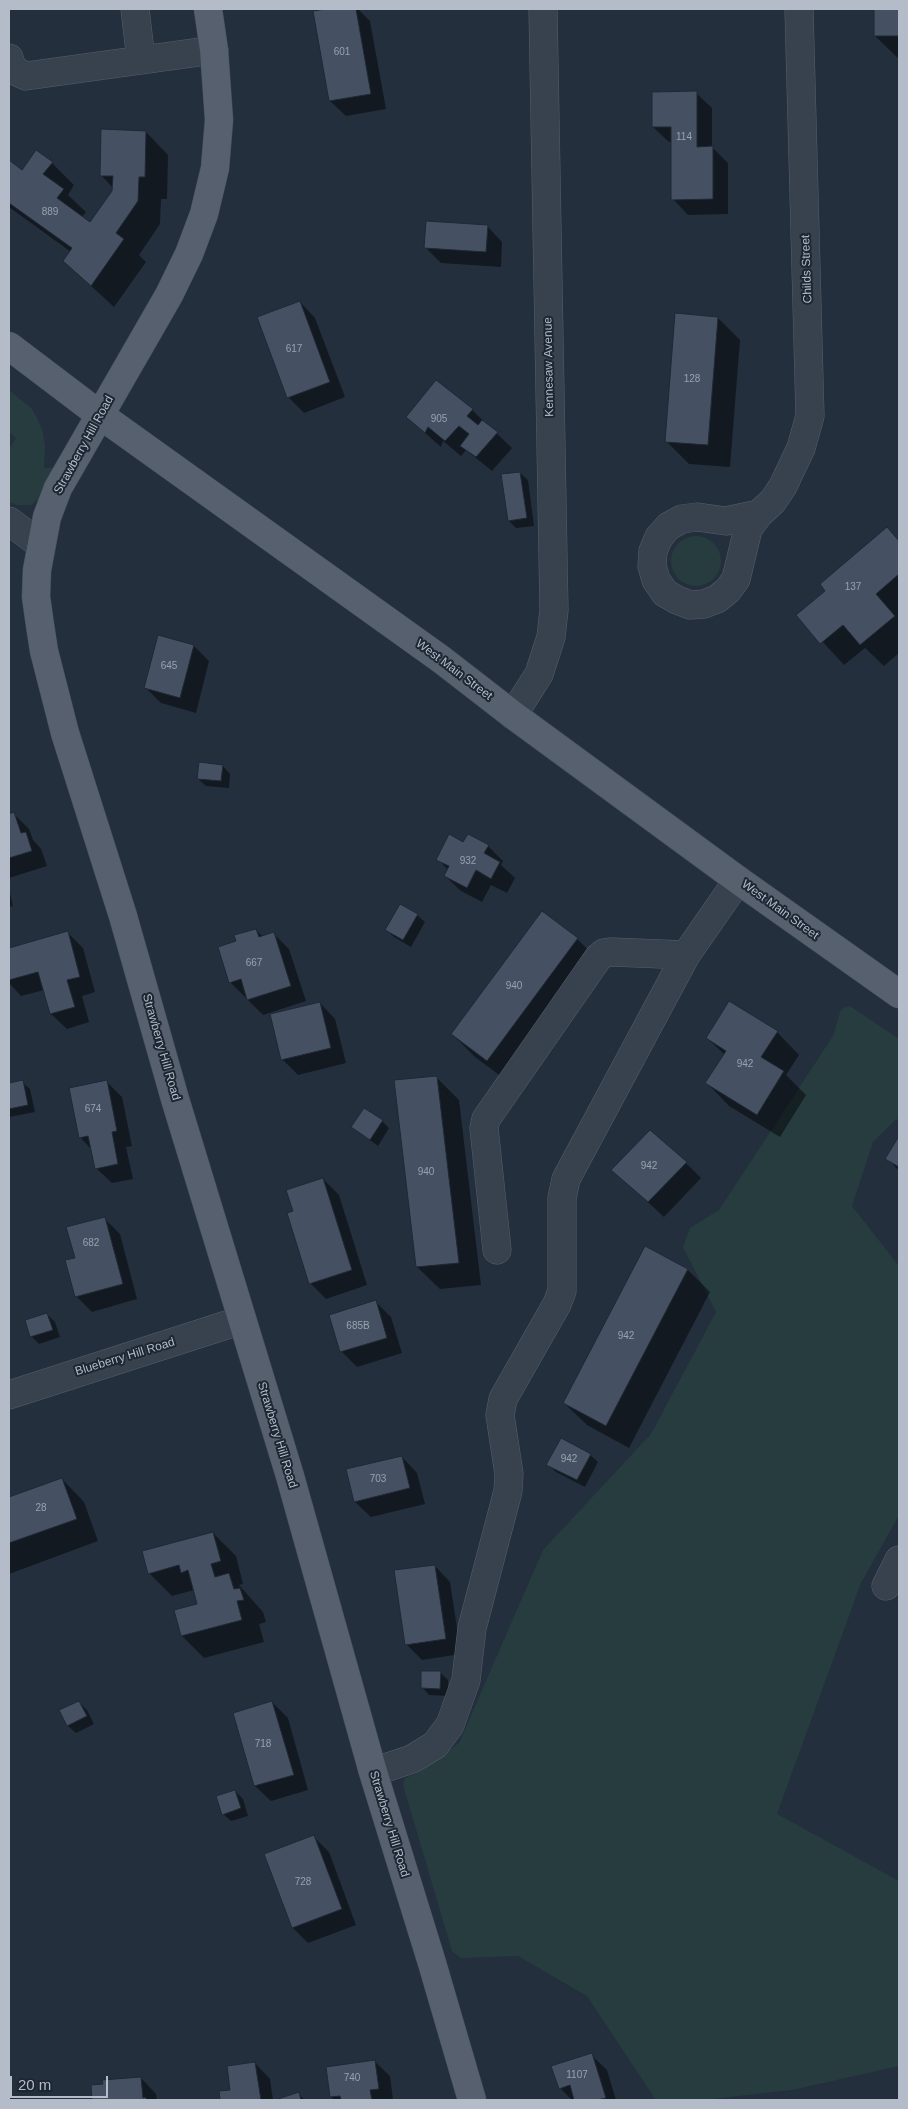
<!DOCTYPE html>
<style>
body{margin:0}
#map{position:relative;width:908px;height:2109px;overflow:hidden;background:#242f3e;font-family:Arial,sans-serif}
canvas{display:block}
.frame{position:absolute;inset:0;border:10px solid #b4bcc9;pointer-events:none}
.scale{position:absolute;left:10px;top:2076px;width:98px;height:22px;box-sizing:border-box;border:2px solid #b4bcc9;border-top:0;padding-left:6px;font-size:15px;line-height:18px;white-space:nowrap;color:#b4bcc9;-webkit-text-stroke:4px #1d2633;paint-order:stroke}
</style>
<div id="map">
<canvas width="908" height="2109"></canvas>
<div class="frame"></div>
<div class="scale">20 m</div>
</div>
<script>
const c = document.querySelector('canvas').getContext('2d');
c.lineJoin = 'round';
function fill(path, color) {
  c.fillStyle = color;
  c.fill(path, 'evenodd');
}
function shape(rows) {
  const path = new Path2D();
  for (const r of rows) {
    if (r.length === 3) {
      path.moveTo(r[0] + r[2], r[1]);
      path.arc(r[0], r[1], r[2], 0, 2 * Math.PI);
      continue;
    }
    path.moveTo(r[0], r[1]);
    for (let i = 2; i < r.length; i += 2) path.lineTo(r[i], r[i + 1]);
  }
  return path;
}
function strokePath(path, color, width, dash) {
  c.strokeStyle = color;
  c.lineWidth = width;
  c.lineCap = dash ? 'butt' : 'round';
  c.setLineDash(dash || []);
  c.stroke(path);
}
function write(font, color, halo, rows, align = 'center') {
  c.font = font + ' Arial,sans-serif';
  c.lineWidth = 4;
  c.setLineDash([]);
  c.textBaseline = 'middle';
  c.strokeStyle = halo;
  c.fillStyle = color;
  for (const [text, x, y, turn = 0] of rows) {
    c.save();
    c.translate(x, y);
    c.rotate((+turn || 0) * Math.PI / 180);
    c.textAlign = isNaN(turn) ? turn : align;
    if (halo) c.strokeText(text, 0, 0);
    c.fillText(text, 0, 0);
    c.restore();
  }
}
fill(shape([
 [9,390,32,409,38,420,43,432,45,446,44,468,55,468,40,498,31,505,17,505,9,502,9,449,16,438,9,432],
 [696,561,25],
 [850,1006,899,1039,899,1119,895,1120,873,1142,852,1206,899,1266,899,1515,861,1583,777,1814,899,1881,899,2066,792,2090,703,2100,656,2100,587,1996,518,1956,461,1958,452,1951,403,1785,405,1778,418,1773,459,1743,543,1550,651,1434,716,1312,683,1247,690,1228,719,1210,833,1036,841,1009]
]), '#263c3f');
fill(shape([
 [334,9,358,9,370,21,386,109,346,116,330,101,315,12],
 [875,9,899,9,899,59,875,36],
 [696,93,712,108,712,147,728,163,728,214,688,215,673,199,672,142,669,142,653,127],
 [146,132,168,155,167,199,161,199,160,224,139,255,146,262,114,307,64,261,71,252,9,207,9,162,23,172,52,163,74,185,68,195,86,212,82,217,91,223,113,192,113,188,101,175],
 [487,226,502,242,501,267,441,263,426,248],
 [300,302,315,318,345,397,304,413,288,397],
 [718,318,740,340,730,467,689,464,666,441],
 [436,382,472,410,512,448,492,471,466,450,461,456,443,441,441,447,407,417],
 [520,473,528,480,534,526,516,528,509,521],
 [887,529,899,541,899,653,884,666,865,648,844,665,798,615,827,591],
 [194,646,209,661,196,713,161,703,146,688],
 [223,766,230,774,229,788,206,786,198,779],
 [14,814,29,829,33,840,41,849,47,866,9,878,9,815],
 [464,843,488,846,503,861,501,865,515,878,507,893,491,885,482,902,461,891,445,876,448,870,438,859],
 [9,888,13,906,9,907],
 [417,915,425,922,411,947,394,937,387,930],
 [256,930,263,937,274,934,289,949,306,1001,263,1015,230,982,237,942],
 [67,932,83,948,95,992,82,996,89,1022,67,1029,51,1014,44,990,21,996,9,983,9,949],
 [577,939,600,961,510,1083,475,1057,452,1034],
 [320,1003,335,1019,346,1063,298,1075,282,1059],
 [777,1032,799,1055,786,1075,806,1095,780,1137,729,1106,707,1083,725,1055,707,1038],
 [436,1077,459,1100,481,1285,440,1289,417,1267],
 [106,1081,122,1097,132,1146,126,1147,133,1179,112,1183,96,1168,92,1150,80,1137],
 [22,1082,30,1089,35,1112,9,1117,9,1085],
 [382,1121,389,1128,378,1146,352,1127],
 [899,1139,899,1171,887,1158],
 [686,1163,701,1178,664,1217,613,1170],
 [323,1179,339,1195,367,1285,326,1299,310,1283],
 [104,1218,120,1234,137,1299,92,1312,76,1296,77,1259],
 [688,1270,710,1292,629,1448,587,1425,564,1403],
 [376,1302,391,1317,402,1353,357,1367,341,1351],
 [47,1314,55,1322,60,1337,39,1344,31,1336],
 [590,1455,598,1462,585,1487,556,1472,548,1465],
 [402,1457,417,1473,425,1504,371,1517,355,1502],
 [62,1479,84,1502,98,1541,9,1574,9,1498],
 [213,1533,236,1556,243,1584,239,1585,263,1612,266,1622,259,1624,264,1642,204,1658,182,1636,199,1605,194,1590,172,1596,149,1573],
 [435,1566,450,1582,461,1654,422,1660,406,1644],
 [440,1672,448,1680,448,1696,429,1695,422,1687],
 [79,1702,87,1710,94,1724,76,1733,68,1726,61,1711],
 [272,1702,288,1718,308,1790,271,1801,255,1786,234,1714],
 [235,1791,243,1799,248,1816,231,1821,223,1814],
 [313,1836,329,1852,356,1925,308,1943,293,1928],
 [591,2055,607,2070,616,2100,572,2100,560,2088],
 [374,2061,390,2076,393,2100,335,2100,331,2097],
 [255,2063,270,2079,273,2100,221,2100,220,2092,231,2091],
 [141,2078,156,2094,157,2100,94,2100,92,2086],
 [298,2094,305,2100,279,2100]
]), '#0007');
const building = shape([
 [326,9,356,9,371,94,329,101,313,11,326,9],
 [874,9,899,9,899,36,874,36,874,9],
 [697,91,697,147,713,146,713,199,671,200,671,127,652,127,652,92,697,91],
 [101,129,146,131,145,177,139,177,138,201,116,233,124,239,91,286,63,261,72,248,9,203,9,160,22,170,36,150,53,162,43,174,64,189,57,198,90,222,112,191,113,176,100,176,101,129],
 [426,221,488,225,486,252,424,248,426,221],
 [300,301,330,382,287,398,257,317,300,301],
 [675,313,718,317,708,445,665,442,675,313],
 [436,380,473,409,467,416,478,425,482,420,498,432,476,457,460,446,469,434,459,426,445,441,428,427,425,433,406,417,436,380],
 [520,472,527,518,508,521,501,474,520,472],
 [887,527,899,541,899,574,876,594,895,616,860,645,843,625,820,644,796,615,825,591,820,584,887,527],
 [158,635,194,645,180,698,144,688,158,635],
 [199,762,223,765,221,781,197,779,199,762],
 [14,812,21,833,26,832,32,851,9,858,9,814,14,812],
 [449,834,463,842,468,834,489,845,484,853,500,862,491,879,476,870,467,888,444,876,449,866,436,860,449,834],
 [400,904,418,914,403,940,385,930,400,904],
 [542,911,578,938,487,1061,451,1034,542,911],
 [256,929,259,937,274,932,291,986,247,1000,241,979,229,983,218,947,236,941,234,935,256,929],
 [68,931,80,977,67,980,75,1007,50,1014,38,972,9,980,9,948,68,931],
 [729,1001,778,1031,761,1057,784,1071,757,1115,705,1083,726,1051,706,1038,729,1001],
 [320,1002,331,1048,281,1060,270,1014,320,1002],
 [437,1076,459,1263,416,1267,394,1080,437,1076],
 [23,1080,28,1105,9,1109,9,1083,23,1080],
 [107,1080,117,1131,112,1132,118,1164,95,1169,88,1136,79,1138,69,1088,107,1080],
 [364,1108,383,1120,370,1140,351,1127,364,1108],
 [650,1130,687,1162,648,1202,611,1170,650,1130],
 [899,1136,899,1167,885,1159,899,1136],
 [323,1178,352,1270,309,1284,287,1213,293,1211,286,1190,323,1178],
 [105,1217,123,1284,75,1297,65,1260,75,1258,66,1227,105,1217],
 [645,1246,688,1269,606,1426,563,1403,645,1246],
 [376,1300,387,1338,340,1352,329,1315,376,1300],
 [47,1313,53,1330,30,1337,25,1320,47,1313],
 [561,1438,591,1454,577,1480,546,1465,561,1438],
 [402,1456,410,1488,354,1502,346,1469,402,1456],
 [62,1478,77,1519,9,1543,9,1497,62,1478],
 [213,1532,221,1561,211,1564,215,1577,229,1573,234,1589,240,1588,244,1600,237,1601,242,1620,181,1636,174,1610,197,1604,188,1570,181,1573,179,1565,148,1574,142,1551,213,1532],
 [435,1565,446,1639,405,1645,394,1570,435,1565],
 [421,1671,441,1671,440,1689,421,1688,421,1671],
 [79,1701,87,1716,67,1726,59,1710,79,1701],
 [272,1701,294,1775,254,1786,233,1713,272,1701],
 [235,1790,241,1808,222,1815,216,1796,235,1790],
 [314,1835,342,1909,292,1928,264,1854,314,1835],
 [592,2053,606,2098,597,2100,574,2100,570,2085,559,2089,551,2066,592,2053],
 [375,2060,379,2089,370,2090,372,2100,341,2100,340,2096,330,2097,326,2067,375,2060],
 [255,2062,261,2100,220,2100,219,2091,230,2090,227,2066,255,2062],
 [141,2077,143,2098,146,2097,146,2100,92,2100,91,2085,103,2084,102,2080,141,2077],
 [299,2092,301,2100,275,2100,299,2092]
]);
fill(building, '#455162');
strokePath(building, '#1f2835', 1);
const minor = shape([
 [135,9,141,60],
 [9,58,13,70,26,76,214,50],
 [759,514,773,501,783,486,801,448,810,416,799,9],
 [759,514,748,529,736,579,728,590,717,599,704,604,690,605,677,600,665,593,656,580,652,566,653,551,659,537,669,526,682,519,697,517,726,521,759,514],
 [9,521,41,545],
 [513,715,539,674,551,637,554,610,543,9],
 [497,1250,484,1128,486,1119,598,958,604,953,612,952,686,955],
 [9,1395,242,1320],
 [886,1586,899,1560],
 [373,1772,412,1759,435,1745,450,1725,466,1680,472,1628,508,1491,509,1474,500,1415,503,1399,557,1304,562,1291,562,1198,566,1179,686,955,738,880]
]);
const major = shape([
 [208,9,214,50,219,120,215,168,204,214,189,254,169,295,58,488,47,517,37,570,36,597,40,625,44,651,65,733,123,916,175,1099,290,1476,373,1772,432,1963,472,2100],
 [9,346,100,415,442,660,513,715,738,880,899,994]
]);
strokePath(minor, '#565f6c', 29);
strokePath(major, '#414a57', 29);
strokePath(minor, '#38414e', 28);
strokePath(major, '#56606e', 28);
write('10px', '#98a1af', null, [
 ["601",342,52],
 ["114",684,137],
 ["889",50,212],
 ["617",294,349],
 ["128",692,379],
 ["905",439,419],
 ["137",853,587],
 ["645",169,666],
 ["932",468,861],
 ["667",254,963],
 ["940",514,986],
 ["942",745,1064],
 ["674",93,1109],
 ["942",649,1166],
 ["940",426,1172],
 ["682",91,1243],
 ["685B",358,1326],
 ["942",626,1336],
 ["942",569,1459],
 ["703",378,1479],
 ["28",41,1508],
 ["718",263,1744],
 ["728",303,1882],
 ["1107",577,2075],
 ["740",352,2078]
]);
write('12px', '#b4bcc9', '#1d2633', [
 ["Childs Street",807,269,-92],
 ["Kennesaw Avenue",549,367,-91],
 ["Strawberry Hill Road",84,445,-61],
 ["West Main Street",454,670,37],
 ["West Main Street",780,910,36],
 ["Strawberry Hill Road",161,1047,74],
 ["Blueberry Hill Road",125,1357,-17],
 ["Strawberry Hill Road",277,1435,73],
 ["Strawberry Hill Road",389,1824,73]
]);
</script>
